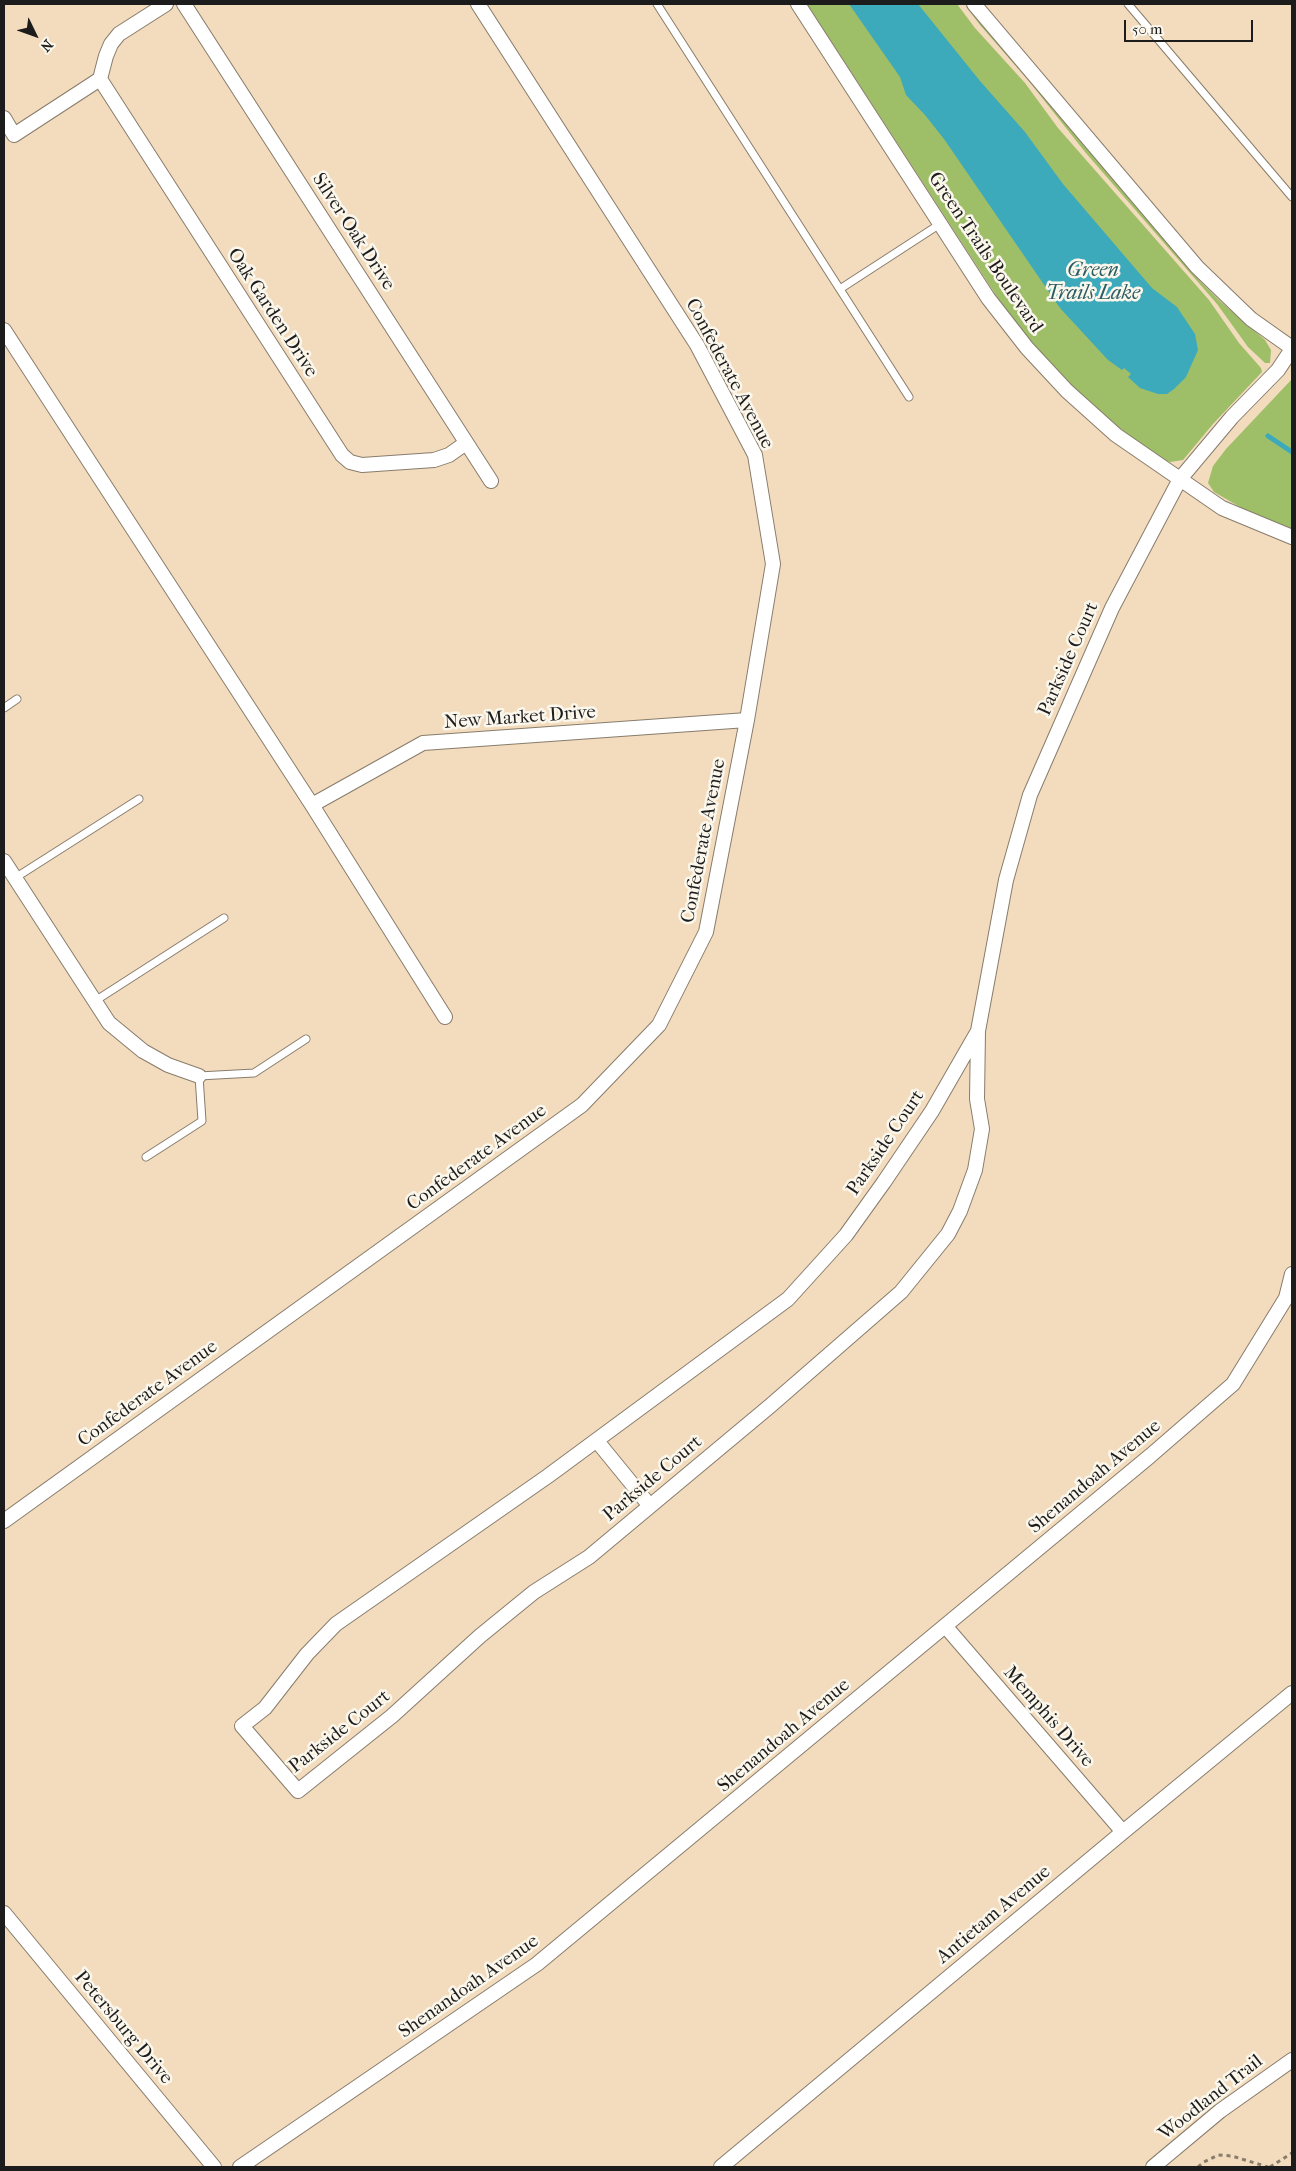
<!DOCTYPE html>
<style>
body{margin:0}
#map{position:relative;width:1296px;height:2171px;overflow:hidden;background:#f3dcbd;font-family:"IM FELL French Canon",serif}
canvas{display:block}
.frame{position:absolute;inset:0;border:5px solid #1c1c1c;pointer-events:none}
.north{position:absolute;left:10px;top:10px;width:50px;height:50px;-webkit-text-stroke:4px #fbf7ec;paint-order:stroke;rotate:132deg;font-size:14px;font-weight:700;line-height:20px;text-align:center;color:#1c1c1c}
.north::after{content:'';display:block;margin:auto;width:18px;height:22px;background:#1c1c1c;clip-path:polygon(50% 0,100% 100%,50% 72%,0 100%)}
.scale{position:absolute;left:1124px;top:20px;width:129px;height:22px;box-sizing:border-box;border:2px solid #1c1c1c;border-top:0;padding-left:6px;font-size:15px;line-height:18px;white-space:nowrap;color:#1c1c1c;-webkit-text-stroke:4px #fbf7ec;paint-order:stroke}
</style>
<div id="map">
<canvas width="1296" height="2171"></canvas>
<div class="frame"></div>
<div class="north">N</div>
<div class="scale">50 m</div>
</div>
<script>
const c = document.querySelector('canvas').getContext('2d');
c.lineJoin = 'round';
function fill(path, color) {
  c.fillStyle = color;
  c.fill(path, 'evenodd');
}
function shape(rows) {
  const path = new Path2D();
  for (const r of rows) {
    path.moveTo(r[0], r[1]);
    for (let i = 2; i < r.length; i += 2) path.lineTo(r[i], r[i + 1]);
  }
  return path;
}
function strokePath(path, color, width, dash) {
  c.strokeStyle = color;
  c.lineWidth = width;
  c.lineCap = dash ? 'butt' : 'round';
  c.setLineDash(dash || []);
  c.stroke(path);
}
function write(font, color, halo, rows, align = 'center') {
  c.font = font + ' "IM FELL French Canon",serif';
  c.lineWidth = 5;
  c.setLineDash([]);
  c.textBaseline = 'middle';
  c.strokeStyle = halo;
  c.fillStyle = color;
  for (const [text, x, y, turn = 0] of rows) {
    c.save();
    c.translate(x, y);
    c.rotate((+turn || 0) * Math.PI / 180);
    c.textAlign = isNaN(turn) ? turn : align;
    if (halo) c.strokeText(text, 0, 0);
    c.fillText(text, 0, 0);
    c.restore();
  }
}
fill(shape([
 [807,4,957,4,975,28,1025,83,1058,128,1209,300,1239,343,1261,368,1262,372,1213,424,1183,460,1170,462,1161,459,1118,427,1067,381,1024,334,1001,303],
 [964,4,1200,281,1221,302,1265,340,1271,350,1270,363,1265,363,1248,347,1217,304,1085,152,1028,80,980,25],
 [1292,379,1292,530,1240,507,1214,492,1208,483,1213,466,1226,449]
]), '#9ebf68');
fill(shape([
 [849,4,918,4,980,81,1025,132,1063,184,1152,288,1177,307,1195,334,1198,350,1186,377,1174,389,1167,394,1158,394,1140,388,1128,377,1131,374,1124,368,1122,370,1108,360,1060,308,944,139,925,115,906,95,900,77]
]), '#3caabb');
strokePath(shape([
 [1268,436,1292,452]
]), '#3caabb', 5);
const service = shape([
 [657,4,909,397],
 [1128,4,1292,197],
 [840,289,940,224],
 [4,708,17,699],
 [15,878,139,799],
 [95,1001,224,918],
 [146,1157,202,1121,199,1076,254,1073,306,1039]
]);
const minor = shape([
 [184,4,491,481],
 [798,4,988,298,1027,348,1067,391,1116,435,1222,508,1292,537],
 [974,4,1197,267,1251,319,1292,348],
 [100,79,342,455,350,462,362,465,434,460,449,455,466,443],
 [100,79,106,56,111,44,119,34,166,4],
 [4,118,14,135,100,79],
 [4,330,312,805,445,1017],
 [312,805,423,743,747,720],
 [4,861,109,1023,143,1051,168,1065,199,1076],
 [978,1031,932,1111,884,1182,846,1235,788,1299,548,1476,336,1624,307,1654,265,1708,242,1726,298,1791,392,1716,480,1636,534,1592,589,1557,770,1406,901,1292,948,1234,960,1211,975,1170,982,1129,977,1099,978,1031,1006,880,1030,795,1112,608,1180,479,1232,417,1278,370,1292,349],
 [597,1441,650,1506],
 [4,1521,582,1105,659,1025,706,932,747,720,773,564,755,455,697,345,478,4],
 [946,1627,1123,1832],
 [4,1913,214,2167],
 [240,2167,537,1964,1150,1456,1233,1384,1286,1298,1292,1274],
 [721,2167,1123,1832,1292,1693],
 [1153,2167,1220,2111,1292,2060]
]);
strokePath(service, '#887c6c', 9);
strokePath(minor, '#887c6c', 16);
strokePath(shape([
 [1198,2167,1204,2162,1218,2155,1232,2156,1268,2167],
 [1270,2167,1292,2153]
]), '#887c6c', 3, [4, 4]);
strokePath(service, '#fff', 7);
strokePath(minor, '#fff', 14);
write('19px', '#1c1c1c', '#fbf7ec', [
 ["Silver Oak Drive",353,232,57],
 ["Green Trails Boulevard",985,253,56],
 ["Oak Garden Drive",272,313,57],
 ["Confederate Avenue",729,374,62],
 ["Parkside Court",1069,659,-66],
 ["New Market Drive",520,718,-4],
 ["Confederate Avenue",704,841,-79],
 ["Parkside Court",886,1143,-56],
 ["Confederate Avenue",477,1158,-36],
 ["Confederate Avenue",148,1394,-36],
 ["Shenandoah Avenue",1095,1477,-40],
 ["Parkside Court",653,1479,-40],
 ["Memphis Drive",1048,1717,49],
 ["Parkside Court",340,1732,-38],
 ["Shenandoah Avenue",784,1736,-40],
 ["Antietam Avenue",994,1915,-40],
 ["Shenandoah Avenue",469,1987,-35],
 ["Petersburg Drive",123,2028,50],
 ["Woodland Trail",1211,2098,-38]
]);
write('italic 20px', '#2a5c64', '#fbf7ec', [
 ["Green",1093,271],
 ["Trails Lake",1093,294]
]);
</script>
